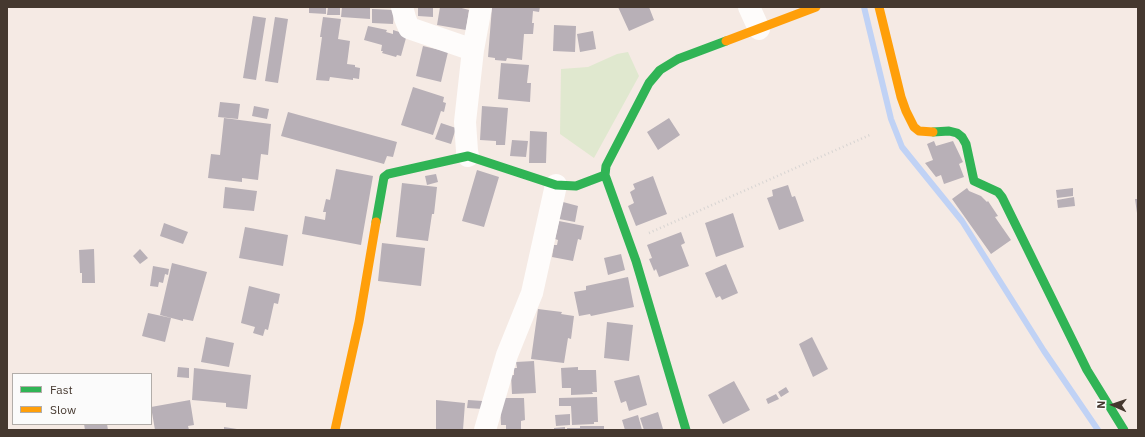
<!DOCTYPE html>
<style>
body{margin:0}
#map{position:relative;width:1145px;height:437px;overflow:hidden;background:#f5eae4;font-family:"IBM Plex Sans",sans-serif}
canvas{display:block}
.frame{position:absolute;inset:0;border:8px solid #45382f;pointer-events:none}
.legend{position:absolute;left:12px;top:373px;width:140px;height:52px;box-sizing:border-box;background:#fbfbfb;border:1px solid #b2ada9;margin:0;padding:5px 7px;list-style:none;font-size:12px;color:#45382f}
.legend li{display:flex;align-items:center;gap:8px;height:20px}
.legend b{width:20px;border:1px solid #b2ada9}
.north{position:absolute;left:1093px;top:385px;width:40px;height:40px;-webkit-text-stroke:3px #fbfbfb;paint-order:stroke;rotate:272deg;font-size:11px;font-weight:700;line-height:16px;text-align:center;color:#45382f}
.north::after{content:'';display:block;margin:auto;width:14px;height:18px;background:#45382f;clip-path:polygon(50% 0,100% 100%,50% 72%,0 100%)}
</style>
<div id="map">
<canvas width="1145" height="437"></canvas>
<div class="frame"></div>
<ul class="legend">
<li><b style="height:5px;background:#30b455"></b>Fast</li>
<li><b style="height:5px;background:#ff9f0a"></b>Slow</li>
</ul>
<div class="north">N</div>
</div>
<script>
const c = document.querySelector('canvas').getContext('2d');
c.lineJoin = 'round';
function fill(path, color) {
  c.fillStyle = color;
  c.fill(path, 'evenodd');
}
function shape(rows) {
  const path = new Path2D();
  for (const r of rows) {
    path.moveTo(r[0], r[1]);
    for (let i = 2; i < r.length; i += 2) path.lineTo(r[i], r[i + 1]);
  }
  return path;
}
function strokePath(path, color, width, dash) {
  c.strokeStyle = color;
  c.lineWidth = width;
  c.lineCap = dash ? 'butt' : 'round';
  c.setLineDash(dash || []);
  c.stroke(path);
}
fill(shape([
 [628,52,639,76,594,158,560,134,561,69,588,67,617,54]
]), '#e0e8cf');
strokePath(shape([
 [864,7,891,119,902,147,962,221,1044,351,1098,430]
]), '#c0d2f5', 6);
fill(shape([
 [309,7,326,7,326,14,309,13],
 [328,7,340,7,340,15,327,15],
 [342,7,370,7,370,19,341,17],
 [418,7,433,7,433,17,418,16],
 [440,7,458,7,469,10,466,30,437,25],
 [492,7,540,7,539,12,533,11,532,23,534,23,533,34,524,34,522,60,507,58,506,61,495,60,495,58,488,57],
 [618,7,649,7,654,20,629,31],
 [372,9,394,10,393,24,372,23],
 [253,16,266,18,256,80,243,78],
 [275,17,288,19,278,83,265,81],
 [323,17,341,19,338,39,350,41,347,64,355,65,355,67,360,68,359,79,353,78,353,80,330,77,329,81,316,80,322,37,320,37],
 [554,25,576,26,575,52,553,51],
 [368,26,387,30,386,32,393,34,393,30,406,34,406,38,401,56,397,55,396,57,382,53,383,51,381,51,382,45,364,40],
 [593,31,596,49,580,52,577,34],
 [423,46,448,52,441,82,416,76],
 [501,63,529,65,527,83,531,83,530,102,498,99],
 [413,87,444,97,443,102,446,103,444,112,441,111,433,135,401,125],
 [220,102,240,104,238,119,218,117],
 [254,106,269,109,267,119,252,116],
 [482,106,508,108,505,145,496,145,496,141,480,140],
 [288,112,397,142,393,157,387,156,384,164,281,136],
 [224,118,271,124,268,155,261,154,258,180,242,178,242,182,208,178,211,154,220,155],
 [669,118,680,135,658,150,647,132],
 [441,123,456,128,451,144,435,139],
 [530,131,547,132,546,163,529,163],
 [512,140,528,141,526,157,510,156],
 [934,141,936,146,953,141,963,162,959,164,964,177,944,184,941,175,936,177,925,163,933,160,927,144],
 [336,169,373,176,361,245,302,234,305,216,325,220,326,212,323,212,326,199,330,200],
 [477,170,499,177,484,227,462,221],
 [436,174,438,182,427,185,425,176],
 [653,176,667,214,636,226,628,206,634,203,630,192,635,189,633,184],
 [402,183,437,187,434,214,432,214,428,241,396,237],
 [788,185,792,197,795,196,804,221,779,230,767,198,773,196,772,190],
 [225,187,257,191,254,211,223,208],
 [967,188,969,191,981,196,987,202,988,201,998,216,995,217,1011,240,991,254,952,199],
 [1073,188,1073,196,1057,198,1056,190],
 [1074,197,1075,206,1058,208,1057,200],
 [1135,199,1138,199,1138,213,1137,213],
 [563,202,578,206,575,222,559,219],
 [733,213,744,247,716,257,705,223],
 [559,221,584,226,581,240,578,239,573,261,552,257,554,245,557,245,558,240,555,239],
 [164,223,188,232,183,244,160,236],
 [245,227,288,235,283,266,239,258],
 [681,232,685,243,681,245,689,266,659,277,656,269,654,271,649,259,652,258,647,245],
 [382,243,425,248,421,286,378,281],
 [94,249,95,283,82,283,82,273,80,273,79,250],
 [140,249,148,258,140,264,133,256],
 [621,254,625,270,608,275,604,258],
 [172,263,207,272,193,321,183,319,183,321,160,315],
 [726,264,738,293,722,300,720,296,716,298,705,273],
 [153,266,169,269,168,275,165,274,163,283,159,282,158,287,150,286],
 [628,277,634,307,591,316,590,314,579,316,574,292,586,290,586,286],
 [249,286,280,294,278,304,274,303,268,330,265,329,263,336,253,333,255,327,241,323],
 [538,309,562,312,561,314,574,316,571,339,568,338,564,363,531,359],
 [148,313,171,318,165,342,142,336],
 [607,322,633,325,629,361,604,358],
 [206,337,234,343,229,367,201,362],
 [812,337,828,369,813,377,799,344],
 [534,361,536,393,512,394,511,375,514,375,514,368,517,368,516,362],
 [178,367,189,368,189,378,177,377],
 [578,367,578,370,596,370,597,392,592,392,593,394,571,395,571,388,562,388,561,368],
 [194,368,251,375,247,409,226,407,226,403,192,400],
 [639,375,647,405,629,411,626,401,621,403,614,381],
 [734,381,750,410,723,424,708,395],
 [786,387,789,392,781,397,778,392],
 [776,394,779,399,768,404,766,399],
 [597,397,598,422,594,422,594,424,572,425,571,406,559,406,559,398],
 [500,398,524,398,525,420,521,421,521,430,506,430,506,425,501,425],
 [190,400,194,425,188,426,189,430,155,430,151,407],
 [436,400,465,403,463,430,436,430],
 [468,400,483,401,483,409,467,408],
 [658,412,663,429,661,430,644,430,640,418],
 [570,414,570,425,556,426,555,415],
 [638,415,642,430,625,430,622,420],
 [84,424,107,424,108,430,85,430],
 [580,426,604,426,604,430,567,430,567,428,580,428],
 [224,427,237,429,237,430,224,430],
 [565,427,565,430,554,430,554,428]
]), '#b8b0b7');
strokePath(shape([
 [649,233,872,134]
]), '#d7d4d2', 2.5, [1, 3]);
strokePath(shape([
 [402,7,405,18,409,28,473,50],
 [749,7,759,29],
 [468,156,467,151,465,122,473,50,481,7],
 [485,430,507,355,532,293,556,185]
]), '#fefcfb', 22);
strokePath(shape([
 [933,132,949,131,957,133,962,137,966,144,974,181,998,192,1002,197,1087,370,1124,430],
 [376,222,384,177,388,174,468,156,556,185,576,186,605,175],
 [686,430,636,261,605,175,606,166,649,83,660,70,678,59,726,41]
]), '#30b455', 9);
strokePath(shape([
 [879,7,901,97,906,111,914,127,919,131,933,132],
 [726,41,816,7],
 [335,430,359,322,376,222]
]), '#ff9f0a', 9);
</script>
